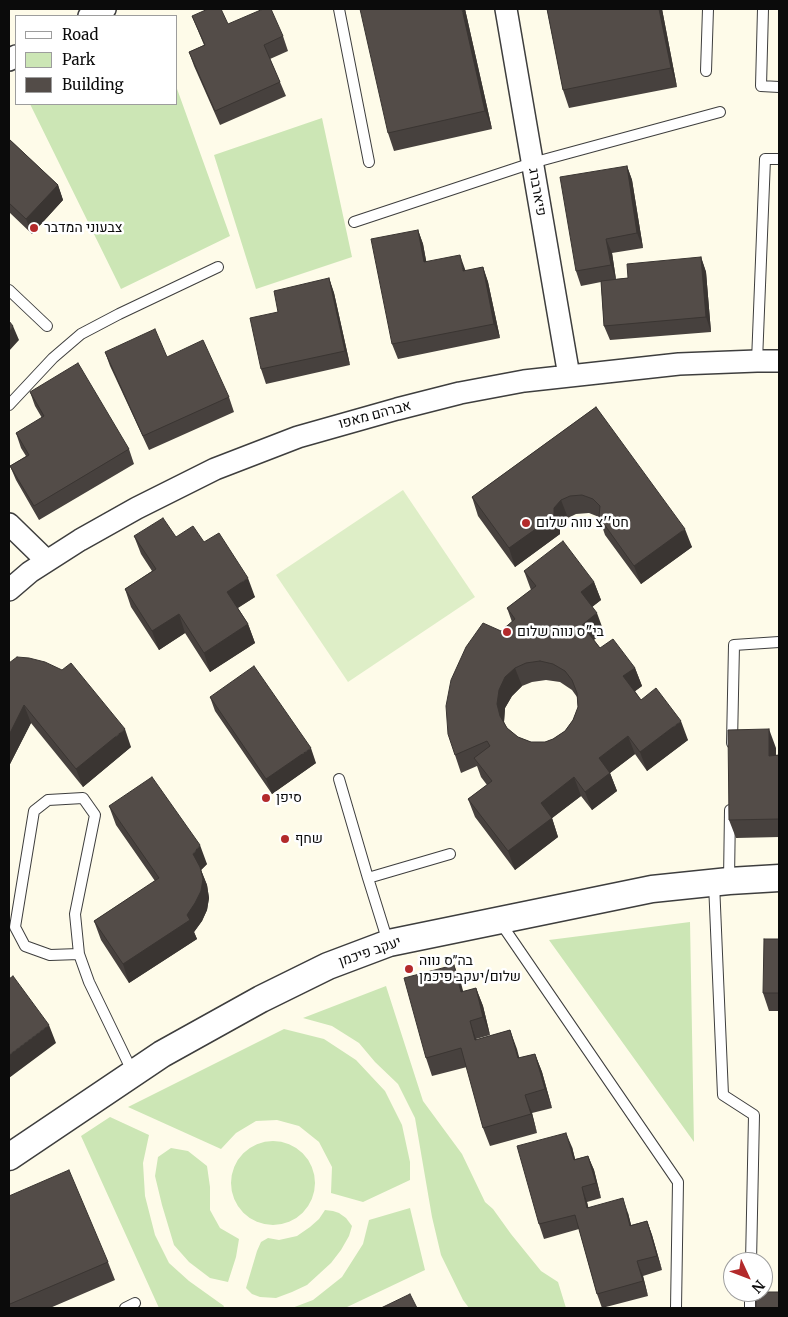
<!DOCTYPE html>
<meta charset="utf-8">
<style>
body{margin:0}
#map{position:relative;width:788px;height:1317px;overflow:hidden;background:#fefbe9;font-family:Merriweather,serif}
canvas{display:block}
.frame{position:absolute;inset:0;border:10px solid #0b0b0b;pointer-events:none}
.legend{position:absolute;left:15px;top:15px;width:162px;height:90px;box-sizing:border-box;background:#fff;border:1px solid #9d9d9d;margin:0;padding:6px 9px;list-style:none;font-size:15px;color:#0b0b0b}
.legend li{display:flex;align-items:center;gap:10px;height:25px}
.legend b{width:25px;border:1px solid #9d9d9d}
.north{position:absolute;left:723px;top:1252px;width:50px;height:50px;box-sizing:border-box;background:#fff;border:1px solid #9d9d9d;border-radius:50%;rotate:133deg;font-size:14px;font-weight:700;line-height:20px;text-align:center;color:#0b0b0b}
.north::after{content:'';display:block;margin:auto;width:18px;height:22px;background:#b32a2b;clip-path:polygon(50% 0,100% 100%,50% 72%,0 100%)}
</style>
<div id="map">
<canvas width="788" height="1317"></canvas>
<div class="frame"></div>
<ul class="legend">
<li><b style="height:6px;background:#fff"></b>Road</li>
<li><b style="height:14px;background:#cce6b5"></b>Park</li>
<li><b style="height:14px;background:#534c48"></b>Building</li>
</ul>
<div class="north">N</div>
</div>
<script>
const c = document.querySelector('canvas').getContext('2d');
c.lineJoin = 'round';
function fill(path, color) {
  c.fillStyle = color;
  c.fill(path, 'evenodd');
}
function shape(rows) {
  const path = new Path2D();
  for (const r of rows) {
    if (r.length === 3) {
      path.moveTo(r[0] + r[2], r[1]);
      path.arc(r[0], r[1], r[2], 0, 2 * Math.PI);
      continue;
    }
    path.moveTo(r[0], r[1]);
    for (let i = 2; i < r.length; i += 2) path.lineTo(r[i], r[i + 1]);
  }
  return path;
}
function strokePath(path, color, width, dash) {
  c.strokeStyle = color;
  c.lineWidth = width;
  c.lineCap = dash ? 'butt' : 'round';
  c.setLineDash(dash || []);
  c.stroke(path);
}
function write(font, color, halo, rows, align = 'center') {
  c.font = font + ' Merriweather,Heebo,serif';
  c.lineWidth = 5;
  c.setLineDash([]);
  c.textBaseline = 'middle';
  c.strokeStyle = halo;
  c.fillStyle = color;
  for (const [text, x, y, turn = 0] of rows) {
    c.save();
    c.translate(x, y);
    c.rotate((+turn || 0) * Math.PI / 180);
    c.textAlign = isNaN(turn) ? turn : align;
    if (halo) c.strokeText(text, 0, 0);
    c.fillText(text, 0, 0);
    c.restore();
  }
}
fill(shape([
 [176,86,230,236,121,289,30,104,176,104],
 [322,118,352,257,256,289,214,155],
 [690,922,694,1142,549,940],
 [386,986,423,1101,462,1154,485,1202,493,1209,511,1234,541,1271,558,1282,566,1308,469,1308,463,1300,441,1255,432,1217,415,1118,398,1084,375,1062,359,1043,332,1026,303,1018],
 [284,1029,324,1039,356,1060,385,1091,402,1125,410,1162,410,1180,363,1202,331,1193,332,1167,319,1142,299,1126,277,1120,256,1121,236,1133,221,1149,128,1107],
 [110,1117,149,1135,143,1163,145,1196,155,1235,169,1263,189,1281,224,1306,223,1308,159,1308,81,1136],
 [273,1183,42],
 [171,1148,188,1151,207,1166,210,1187,210,1210,220,1228,239,1239,236,1257,228,1282,210,1278,189,1262,174,1245,162,1205,155,1176,158,1157],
 [410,1208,425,1270,345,1308,292,1308,313,1300,342,1277,363,1244,369,1220],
 [325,1210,333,1211,339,1213,346,1218,352,1226,349,1236,341,1250,331,1263,307,1285,292,1292,276,1298,260,1297,252,1294,246,1288,257,1251,261,1242,268,1238,279,1240,297,1236,310,1227,319,1219]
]), '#cce6b5');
fill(shape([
 [403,490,475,597,348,682,276,575]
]), '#deeec7');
const service = shape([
 [339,9,369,162],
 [763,9,761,86,779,87],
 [706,71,708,9],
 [354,222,532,163,720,112],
 [9,290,47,326],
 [757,361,765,159,779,159],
 [9,405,53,358,81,334,119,314,218,267],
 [732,743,734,645,779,642],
 [339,779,368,878],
 [729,880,730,810],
 [714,883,723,1095,754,1115,751,1262],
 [500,922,678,1182,676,1308],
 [388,942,368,878,450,854],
 [79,954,50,955,25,946,15,927,34,811,48,800,83,798,95,815,75,914,79,954,89,982,133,1073],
 [125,1308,135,1303],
 [750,1308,750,1292]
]);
const minor = shape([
 [506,9,569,376],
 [89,16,105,9],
 [9,60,16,56],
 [9,524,47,561],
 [9,590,30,572,80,540,137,508,215,469,298,437,397,409,460,393,524,381,679,364,757,361,779,361]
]);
const tertiary = shape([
 [9,1157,162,1054,261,999,328,966,389,943,652,889,729,881,779,878]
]);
strokePath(service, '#3e3e3e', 12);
strokePath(minor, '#3e3e3e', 24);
strokePath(tertiary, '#3e3e3e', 29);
strokePath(service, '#fff', 10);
strokePath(minor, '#fff', 21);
strokePath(tertiary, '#fff', 26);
fill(shape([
 [465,9,492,129,394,151,388,133],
 [547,9,662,9,677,87,569,108,563,90],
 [192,16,283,36,288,51,270,59,280,82,286,96,220,125,194,66,189,52,204,45],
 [9,139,58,185,63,200,32,234,9,212],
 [627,166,632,180,643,248,612,253,616,279,628,278,701,257,706,272,711,332,610,340,604,326,601,282,581,286,576,271],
 [418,230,423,244,426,261,465,271,483,267,488,282,500,338,398,359,392,344],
 [329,278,334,293,350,365,266,384,261,369,278,312],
 [105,352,167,357,229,397,234,412,149,450,110,366],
 [30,392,129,449,134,464,39,520,16,480,10,466,26,456,21,448,16,433,42,418,35,406],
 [596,407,692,547,641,584,605,535,599,517,589,513,576,514,568,518,560,526,560,534,515,567,478,516,472,497],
 [134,536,176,537,204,542,255,597,238,608,248,624,255,643,210,672,185,633,159,650,131,607,125,589,152,571,141,554],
 [524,571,594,582,601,600,592,607,604,632,594,640,600,648,635,668,642,686,635,691,641,700,688,740,647,771,635,754,610,773,617,791,592,810,581,796,552,818,558,837,515,870,475,817,468,799,487,785,481,777,477,766,461,773,455,755,501,631,512,622,507,608,531,590],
 [546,680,560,682,572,690,577,697,578,707,573,720,565,731,553,739,545,742,531,742,518,737,507,728,504,722,505,708,512,696,522,686,532,682],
 [9,663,131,747,83,787,31,723,9,766],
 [210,697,316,763,272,794,215,711],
 [776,748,776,755,779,755,779,837,736,838,729,820],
 [109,806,207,864,201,870,207,885,209,898,207,910,202,921,194,932,197,939,129,983,101,940,94,921,155,881,116,825],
 [779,939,779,1011,769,1011,763,993],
 [454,965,463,992,476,988,483,1006,490,1035,476,1039,476,1040,510,1030,519,1058,535,1054,542,1072,552,1108,532,1113,537,1133,490,1146,483,1128,467,1067,432,1076,426,1058],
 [572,1147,575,1159,588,1156,594,1170,601,1198,587,1202,588,1207,628,1213,631,1225,647,1221,652,1235,662,1270,643,1276,648,1296,602,1308,597,1294,579,1229,544,1239,539,1224],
 [9,1196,108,1262,115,1280,50,1308,10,1308,9,1305]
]), '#47413e');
fill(shape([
 [462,9,465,9,492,129,485,111],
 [659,9,662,9,677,87,671,68],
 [627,166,632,180,643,248,637,233],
 [58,185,63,200,32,234,26,219],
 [418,230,423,244,429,276,424,262],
 [606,239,612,253,616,280,611,265],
 [460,255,465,269,469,286,463,271],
 [701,257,706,272,711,332,706,317],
 [483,267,488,282,500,338,494,324],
 [329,278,334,293,350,365,345,351],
 [13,326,19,340,9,351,9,331],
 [561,500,568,518,560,526,560,534,515,567,509,548],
 [685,529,692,547,641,584,634,566],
 [248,578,255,597,234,610,227,592],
 [594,582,601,600,588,610,581,592],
 [597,613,604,632,589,643,582,625],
 [179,614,185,633,159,650,152,631],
 [248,624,255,643,210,672,204,653],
 [515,668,522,686,512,696,505,708,504,722,506,735,500,716,497,704,499,690,505,677],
 [635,668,642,686,630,695,623,676],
 [24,705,31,723,9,766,9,735],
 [681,721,688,740,647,771,640,752],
 [125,729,131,747,83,787,76,769],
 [769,729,776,748,776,774,769,756],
 [628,736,635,754,610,773,617,791,592,810,585,792,599,758],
 [311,748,316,763,272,794,266,779],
 [574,777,581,796,547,822,541,803],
 [552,818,558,837,515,870,508,851],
 [200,845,207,864,201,870,207,885,209,898,207,910,202,921,194,932,197,939,129,983,123,964,187,915,193,854],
 [454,965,461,983,468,1010,461,992],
 [476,988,483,1006,490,1035,483,1017],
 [470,1021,476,1039,482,1058,475,1040],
 [49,1025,56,1043,9,1078,9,1055],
 [510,1030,517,1049,524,1076,518,1058],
 [535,1054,542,1072,552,1108,545,1089],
 [525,1095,532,1113,537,1133],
 [566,1133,572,1147,579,1174,574,1160],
 [588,1156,594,1170,601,1198,596,1183],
 [582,1187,587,1202,592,1222,587,1208],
 [623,1198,628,1213,635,1240,630,1226],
 [647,1221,652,1235,662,1270,657,1256],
 [637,1261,643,1276,648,1296,643,1281]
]), '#3a3532');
const building = shape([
 [208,9,221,9,228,24,263,9,271,9,283,36,264,45,280,82,215,111,189,52,205,45,192,16,208,9],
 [360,9,462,9,485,111,388,133,360,9],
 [547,9,659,9,671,68,563,90,547,9],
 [9,139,58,185,26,219,9,203,9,139],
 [627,166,637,233,606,239,611,265,576,271,560,177,627,166],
 [418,230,424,262,460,255,463,271,483,267,494,324,392,344,371,239,418,230],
 [701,257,706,317,604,326,601,281,628,278,627,264,701,257],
 [329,278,345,351,261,369,250,318,278,312,274,291,329,278],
 [9,321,13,326,9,331,9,321],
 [155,329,167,357,203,340,229,397,143,436,105,352,155,329],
 [78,363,129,449,34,506,10,466,29,455,16,433,44,416,30,392,78,363],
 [596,407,685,529,634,566,599,517,600,506,593,499,582,495,570,496,561,500,554,508,554,516,509,548,472,497,596,407],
 [163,518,176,537,193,526,204,542,219,533,248,578,227,592,248,624,204,653,179,614,152,631,125,589,156,569,134,536,163,518],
 [563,541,594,582,581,592,597,613,582,625,600,648,613,639,635,668,623,676,641,700,656,688,681,721,640,752,628,736,599,758,610,773,585,792,574,777,541,803,552,818,508,851,468,799,492,781,474,758,490,746,487,741,455,755,448,734,446,706,451,680,466,647,483,623,501,631,515,619,507,608,536,586,524,571,563,541],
 [540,661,553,664,565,671,572,680,577,693,578,707,573,720,565,731,553,739,545,742,531,742,518,737,507,728,500,716,497,704,499,690,505,677,515,668,526,663,540,661],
 [17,657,29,658,45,662,62,670,71,663,125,729,76,769,24,705,9,735,9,663,17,657],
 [254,666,311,748,266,779,210,697,254,666],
 [769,729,769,756,779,755,779,819,729,820,728,730,769,729],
 [152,777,200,845,193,854,200,867,203,879,201,891,195,903,187,915,190,920,123,964,94,921,159,878,109,806,152,777],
 [764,939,779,939,779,993,763,993,764,939],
 [454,965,461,992,476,988,483,1017,470,1021,475,1040,510,1030,518,1058,535,1054,545,1089,525,1095,531,1114,483,1128,461,1048,426,1058,404,978,454,965],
 [13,976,49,1025,9,1055,9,979,13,976],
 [566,1133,574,1160,588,1156,596,1183,582,1187,587,1208,623,1198,630,1226,647,1221,657,1256,637,1261,643,1281,597,1294,575,1215,539,1224,517,1146,566,1133],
 [69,1170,108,1262,10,1304,9,1302,9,1196,69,1170],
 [756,1292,779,1292,779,1308,756,1308,756,1292],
 [410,1294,417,1308,381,1308,410,1294]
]);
fill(building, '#534c48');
strokePath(building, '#3a3532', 1);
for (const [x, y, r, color] of [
 [34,228,5,"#b32a2b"],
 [526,523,5,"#b32a2b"],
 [507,632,5,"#b32a2b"],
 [266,798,5,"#b32a2b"],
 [285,839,5,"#b32a2b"],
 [409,969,5,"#b32a2b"]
]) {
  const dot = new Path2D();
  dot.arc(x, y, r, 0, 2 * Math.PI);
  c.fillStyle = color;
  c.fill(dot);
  strokePath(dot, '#fff', 2);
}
write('14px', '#0b0b0b', '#fff', [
 ["פיארברג",537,192,80],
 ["אברהם מאפו",375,415,-15],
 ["יעקב פיכמן",370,952,-19]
]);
write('14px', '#0b0b0b', '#fff', [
 ["צבעוני המדבר",44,228],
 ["חט''צ נווה שלום",536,523],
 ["בי\"ס נווה שלום",517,632],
 ["סיפן",276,798],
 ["שחף",295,839],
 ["בה״ס נווה",419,961],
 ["שלום/יעקב פיכמן",419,977]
], 'left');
</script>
